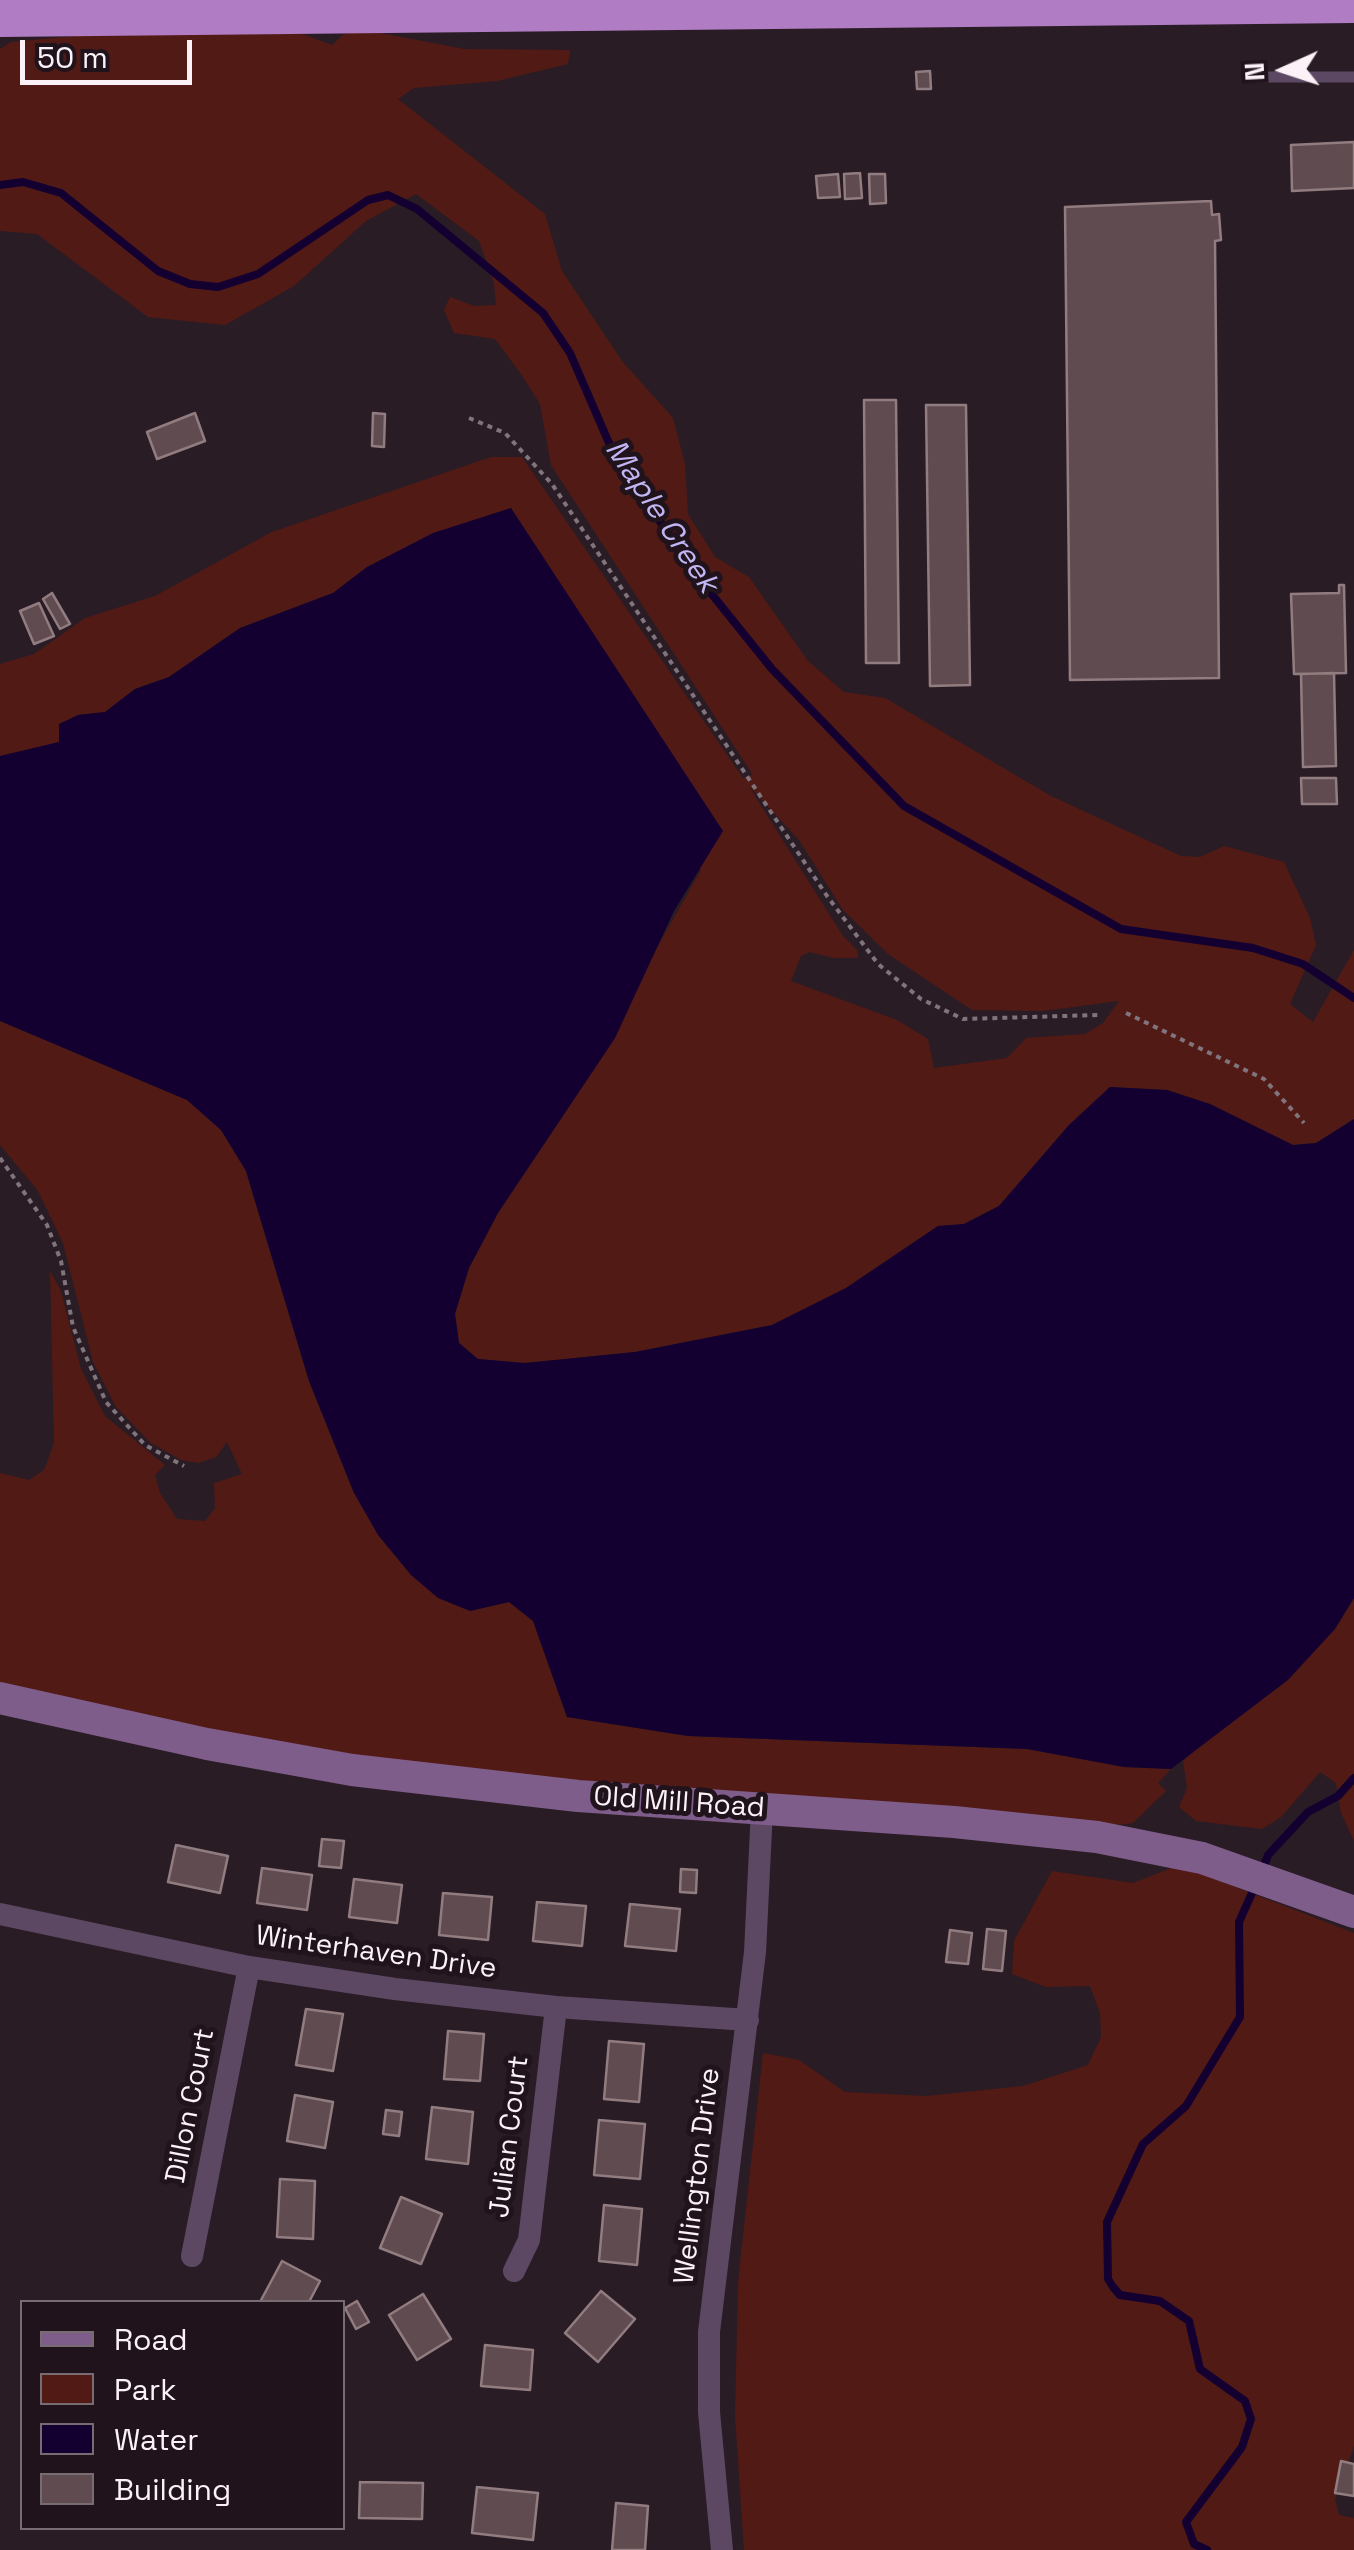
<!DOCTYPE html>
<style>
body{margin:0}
#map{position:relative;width:1354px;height:2550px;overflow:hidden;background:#2a1c25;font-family:"Space Grotesk",sans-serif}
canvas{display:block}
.legend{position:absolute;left:20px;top:2300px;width:325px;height:230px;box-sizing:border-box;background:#20131b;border:2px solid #786c73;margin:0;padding:12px 18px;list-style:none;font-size:30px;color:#fbf1f7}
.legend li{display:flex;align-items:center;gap:20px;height:50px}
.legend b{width:50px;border:2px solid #786c73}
.north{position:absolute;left:1234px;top:20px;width:100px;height:100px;-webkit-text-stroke:8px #20131b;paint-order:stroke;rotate:267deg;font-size:28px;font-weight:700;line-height:40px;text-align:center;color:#fbf1f7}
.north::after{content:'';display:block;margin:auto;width:35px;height:45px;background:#fbf1f7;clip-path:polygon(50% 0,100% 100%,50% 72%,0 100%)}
.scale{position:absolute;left:20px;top:40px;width:172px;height:45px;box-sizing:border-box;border:5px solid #fbf1f7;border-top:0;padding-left:12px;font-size:30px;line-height:35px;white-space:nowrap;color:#fbf1f7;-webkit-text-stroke:8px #20131b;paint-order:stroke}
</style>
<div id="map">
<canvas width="1354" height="2550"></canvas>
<ul class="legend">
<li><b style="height:12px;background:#7f5d8b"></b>Road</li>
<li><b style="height:28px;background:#521a15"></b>Park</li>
<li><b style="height:28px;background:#130031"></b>Water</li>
<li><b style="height:28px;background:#604c50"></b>Building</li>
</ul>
<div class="north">N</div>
<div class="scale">50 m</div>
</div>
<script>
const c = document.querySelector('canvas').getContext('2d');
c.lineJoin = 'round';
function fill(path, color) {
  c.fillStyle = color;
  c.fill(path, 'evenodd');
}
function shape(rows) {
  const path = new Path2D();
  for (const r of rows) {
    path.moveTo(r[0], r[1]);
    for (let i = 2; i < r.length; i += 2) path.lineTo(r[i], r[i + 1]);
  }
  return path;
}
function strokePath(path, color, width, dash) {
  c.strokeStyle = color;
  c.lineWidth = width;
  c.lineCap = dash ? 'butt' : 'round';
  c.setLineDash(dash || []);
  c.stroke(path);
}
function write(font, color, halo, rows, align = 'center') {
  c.font = font + ' "Space Grotesk",sans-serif';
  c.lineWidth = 10;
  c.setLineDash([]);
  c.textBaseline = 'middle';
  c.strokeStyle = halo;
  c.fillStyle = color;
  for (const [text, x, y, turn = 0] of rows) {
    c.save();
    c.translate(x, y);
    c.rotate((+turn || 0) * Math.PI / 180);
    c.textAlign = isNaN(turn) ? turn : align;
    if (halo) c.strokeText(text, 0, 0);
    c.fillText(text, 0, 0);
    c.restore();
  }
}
fill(shape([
 [370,31,464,49,570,50,568,64,497,81,414,88,398,99,545,214,562,271,622,361,673,418,685,464,688,514,715,557,749,577,808,661,844,692,885,698,1051,796,1181,856,1200,857,1224,846,1284,862,1310,918,1316,945,1290,1004,1313,1022,1354,950,1354,1119,1316,1143,1293,1145,1210,1104,1167,1090,1110,1087,1069,1125,999,1206,964,1224,938,1226,846,1288,772,1325,635,1352,525,1363,478,1359,459,1343,455,1313,469,1268,498,1213,615,1038,642,974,701,870,511,508,367,567,333,593,240,628,169,677,135,689,105,712,78,715,60,742,0,756,0,664,34,654,85,618,155,596,272,532,491,457,522,457,743,778,753,775,551,465,540,404,521,374,495,339,454,333,444,310,450,297,474,306,496,305,494,283,479,241,416,194,366,221,294,286,225,325,148,317,37,234,0,231,0,49,11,42,96,34,297,32,332,45,344,34],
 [748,785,799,840,843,910,888,954,972,1010,1043,1011,1119,1001,1103,1023,1085,1034,1026,1038,1007,1058,934,1068,928,1039,897,1020,791,981,801,956,810,952,833,958,858,958,857,950,843,936],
 [0,1021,187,1100,221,1130,246,1171,309,1381,354,1493,470,1611,509,1602,533,1621,567,1717,688,1736,1027,1749,1124,1767,1171,1769,1158,1783,1166,1791,1133,1823,1116,1825,493,1774,310,1749,0,1686,0,1473,29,1480,44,1470,54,1443,50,1271,61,1291,81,1369,105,1416,165,1465,155,1475,160,1493,177,1519,205,1521,215,1508,214,1483,242,1474,227,1442,216,1457,198,1463,181,1460,151,1443,116,1407,93,1362,63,1243,38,1191,0,1145],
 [1354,1598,1354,1841,1341,1813,1336,1783,1320,1772,1281,1817,1262,1829,1196,1821,1179,1807,1187,1788,1183,1761,1335,1629],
 [1179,1865,1354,1933,1354,2446,1335,2499,1339,2515,1354,2518,1354,2550,744,2550,735,2416,738,2282,763,2053,799,2060,845,2092,926,2096,1023,2086,1088,2065,1101,2037,1100,2013,1090,1986,1046,1987,1012,1974,1014,1941,1052,1871,1133,1883]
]), '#521a15');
fill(shape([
 [511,508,723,831,674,911,615,1038,498,1213,469,1268,455,1314,459,1343,478,1359,525,1363,635,1352,772,1325,846,1288,938,1226,964,1224,999,1206,1069,1125,1110,1087,1167,1090,1210,1104,1293,1145,1316,1143,1354,1119,1354,1598,1335,1629,1288,1680,1171,1769,1124,1767,1027,1749,688,1736,567,1717,533,1621,509,1602,470,1611,438,1598,411,1575,378,1535,354,1493,309,1381,246,1171,221,1130,187,1100,0,1021,0,756,59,742,59,724,78,715,105,712,135,689,169,677,240,628,333,593,367,567,433,533]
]), '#130031');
strokePath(shape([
 [0,185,23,182,61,193,158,271,190,284,218,287,258,274,368,200,388,195,417,209,543,313,570,353,609,443,689,566,772,669,904,806,1121,929,1253,948,1303,964,1354,998],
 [1262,1871,1268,1855,1308,1812,1338,1796,1354,1778],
 [1207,2550,1194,2544,1186,2522,1242,2447,1251,2419,1245,2401,1200,2369,1189,2321,1160,2301,1120,2295,1113,2287,1108,2279,1107,2222,1143,2144,1186,2106,1240,2017,1239,1922,1256,1884]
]), '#130031', 8);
const building = shape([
 [930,71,931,89,917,89,916,72,930,71],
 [1354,142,1354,188,1292,191,1291,145,1354,142],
 [860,173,862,198,845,199,844,174,860,173],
 [838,174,840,197,818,198,816,176,838,174],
 [869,174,885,174,886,203,870,204,869,174],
 [1211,201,1212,215,1219,214,1221,240,1215,241,1219,678,1070,680,1065,207,1211,201],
 [864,400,896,400,899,663,866,663,864,400],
 [926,405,966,405,970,685,930,686,926,405],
 [195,413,205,441,157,459,147,432,195,413],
 [373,413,385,414,384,447,372,446,373,413],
 [1339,585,1344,585,1346,673,1294,674,1291,594,1339,593,1339,585],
 [52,593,70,624,60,629,43,599,52,593],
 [39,603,54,636,34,644,20,611,39,603],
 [1334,673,1336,766,1303,767,1301,674,1334,673],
 [1301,778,1336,778,1337,804,1302,804,1301,778],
 [322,1839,344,1841,341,1868,319,1866,322,1839],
 [176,1845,228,1856,220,1893,168,1882,176,1845],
 [262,1868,312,1875,307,1910,257,1903,262,1868],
 [681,1869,697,1870,696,1893,680,1892,681,1869],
 [354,1879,402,1885,397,1923,349,1917,354,1879],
 [443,1893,492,1897,488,1940,439,1935,443,1893],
 [537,1902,586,1906,582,1946,533,1941,537,1902],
 [630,1904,680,1909,676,1951,625,1946,630,1904],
 [987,1929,1006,1931,1002,1971,983,1969,987,1929],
 [950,1930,972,1933,968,1964,946,1962,950,1930],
 [306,2009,343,2014,333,2071,296,2065,306,2009],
 [448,2031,484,2034,480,2081,444,2079,448,2031],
 [609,2041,644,2044,639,2102,604,2099,609,2041],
 [295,2095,333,2102,325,2148,287,2141,295,2095],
 [432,2107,473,2112,468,2164,426,2159,432,2107],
 [386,2110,402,2112,399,2136,383,2134,386,2110],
 [599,2120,645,2124,640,2179,594,2175,599,2120],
 [280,2179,315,2181,313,2239,277,2237,280,2179],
 [401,2197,442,2214,421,2264,380,2248,401,2197],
 [604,2205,642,2209,637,2265,599,2261,604,2205],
 [282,2261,320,2281,309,2302,260,2302,282,2261],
 [601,2291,635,2319,598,2362,565,2333,601,2291],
 [423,2294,451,2339,417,2360,389,2315,423,2294],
 [357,2301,369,2322,356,2329,345,2308,357,2301],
 [485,2345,533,2350,530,2390,481,2386,485,2345],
 [1341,2461,1354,2464,1354,2496,1335,2493,1341,2461],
 [360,2482,423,2483,422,2519,359,2518,360,2482],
 [477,2487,538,2493,533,2540,472,2533,477,2487],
 [616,2503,648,2506,645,2550,612,2550,616,2503]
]);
fill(building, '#604c50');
strokePath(building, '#917c80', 2.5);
strokePath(shape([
 [469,418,505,433,552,484,827,896,878,964,921,999,963,1019,1098,1015],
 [1126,1013,1264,1079,1304,1123],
 [0,1158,47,1225,61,1261,73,1327,106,1402,145,1445,184,1466]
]), '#81757d', 4, [5, 5]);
strokePath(shape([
 [1248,77,1354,77]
]), '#5d4864', 11);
strokePath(shape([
 [0,1914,249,1967,395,1989,556,2007,748,2020],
 [192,2256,249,1967],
 [514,2271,529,2240,556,2007],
 [722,2550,709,2412,709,2332,755,1952,762,1809]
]), '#5d4864', 22);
strokePath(shape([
 [0,1698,207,1744,352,1770,578,1796,954,1822,1097,1837,1202,1858,1354,1912]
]), '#7f5d8b', 32);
strokePath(shape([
 [0,16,1354,2]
]), '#b07cc3', 42);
write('28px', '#fbf1f7', '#20131b', [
 ["Old Mill Road",679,1803,4],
 ["Winterhaven Drive",376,1953,8],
 ["Dillon Court",191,2106,-79],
 ["Julian Court",510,2137,-83],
 ["Wellington Drive",698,2176,-83]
]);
write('italic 30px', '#c1b5f3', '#20131b', [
 ["Maple Creek",661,517,56]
]);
</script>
